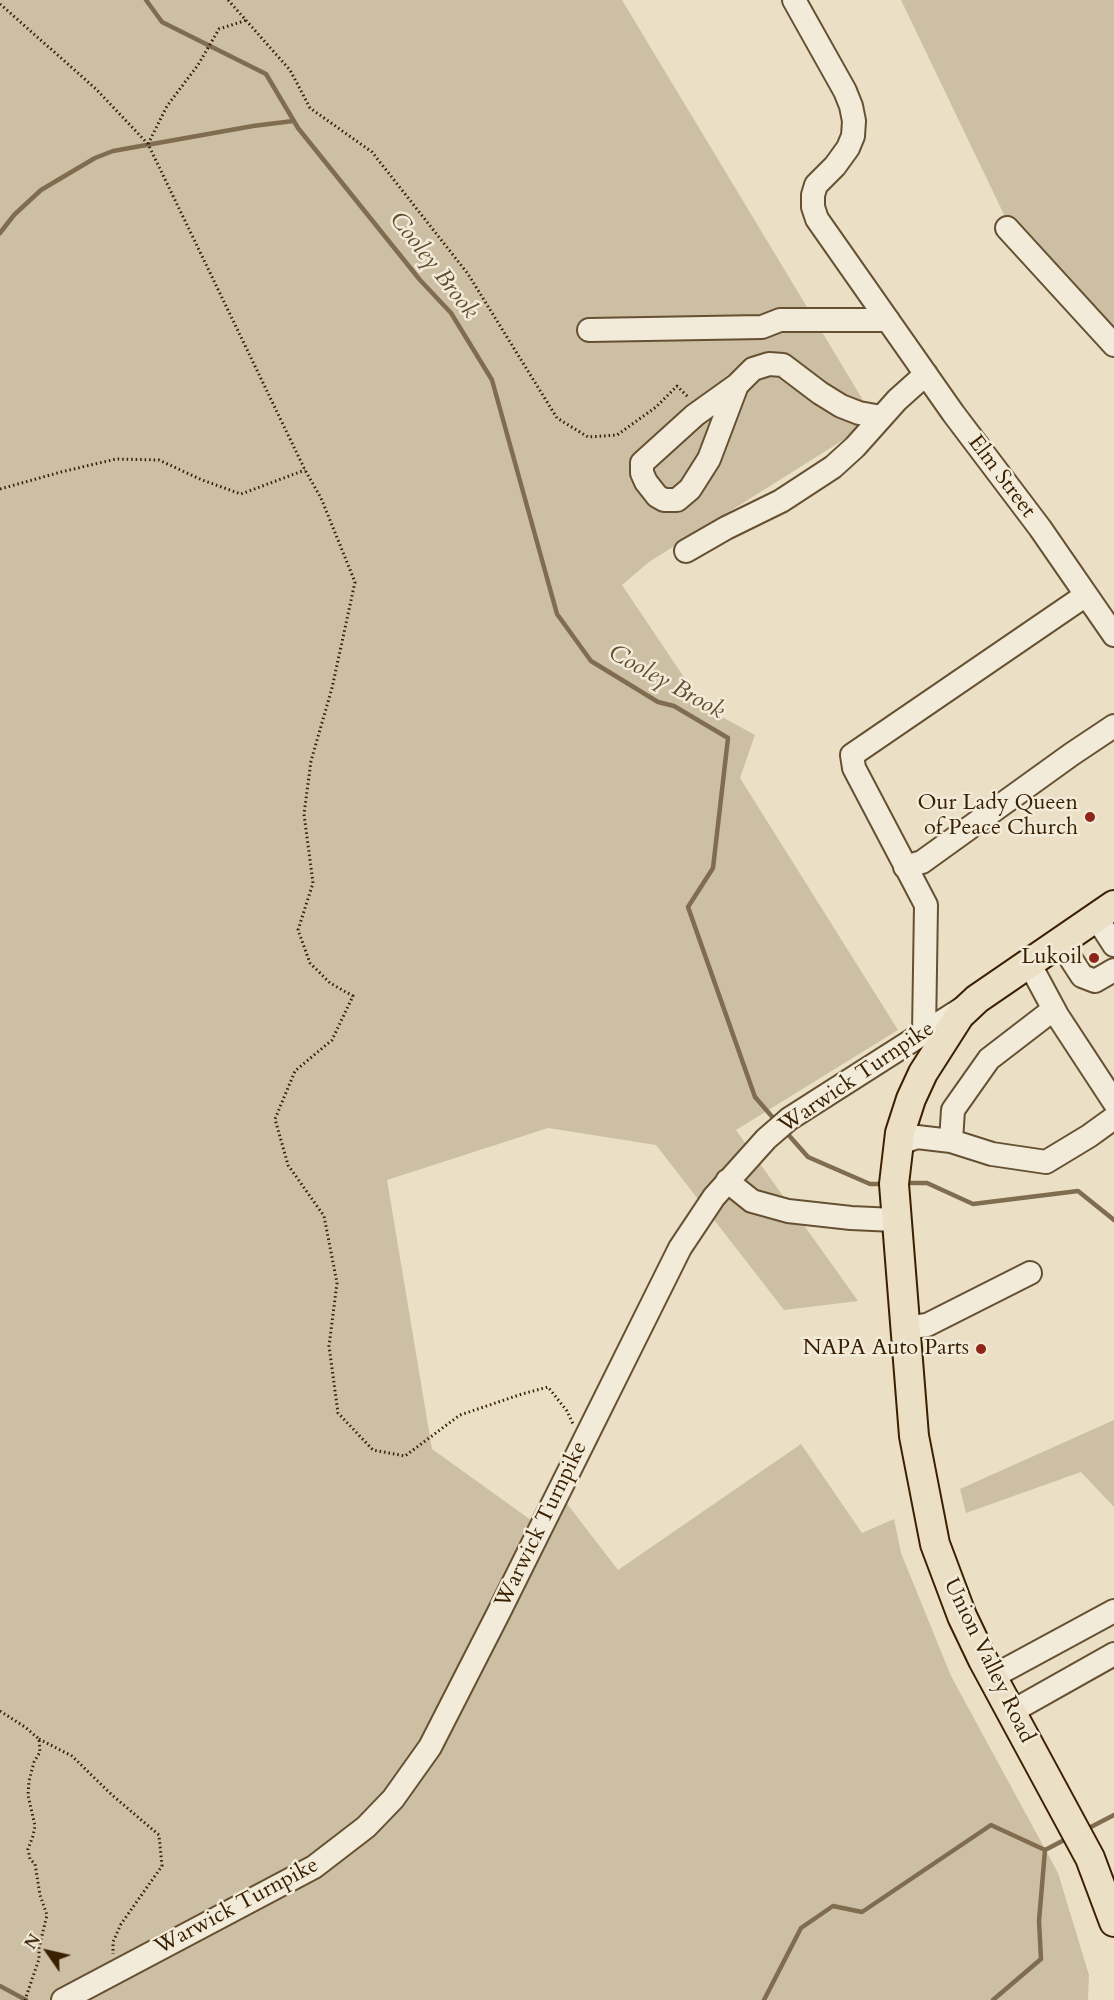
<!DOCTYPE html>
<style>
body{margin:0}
#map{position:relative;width:1114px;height:2000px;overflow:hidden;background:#ebe0c5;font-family:Cardo,serif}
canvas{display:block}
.north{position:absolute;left:18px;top:1922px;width:60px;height:60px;-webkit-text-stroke:4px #f2ebd9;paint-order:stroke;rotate:304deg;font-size:16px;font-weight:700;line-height:24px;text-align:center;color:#3a2001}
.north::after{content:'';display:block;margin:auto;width:21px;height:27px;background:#3a2001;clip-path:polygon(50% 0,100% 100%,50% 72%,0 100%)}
</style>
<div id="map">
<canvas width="1114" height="2000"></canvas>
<div class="north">N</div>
</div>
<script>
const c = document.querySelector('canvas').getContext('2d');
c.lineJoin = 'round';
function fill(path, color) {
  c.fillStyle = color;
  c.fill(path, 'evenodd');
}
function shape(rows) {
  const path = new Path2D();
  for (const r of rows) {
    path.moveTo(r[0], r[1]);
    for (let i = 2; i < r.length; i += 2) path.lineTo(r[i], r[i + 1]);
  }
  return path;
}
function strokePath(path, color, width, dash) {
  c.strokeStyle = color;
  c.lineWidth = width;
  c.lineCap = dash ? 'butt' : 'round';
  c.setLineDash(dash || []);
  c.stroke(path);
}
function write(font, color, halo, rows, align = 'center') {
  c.font = font + ' Cardo,serif';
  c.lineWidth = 5;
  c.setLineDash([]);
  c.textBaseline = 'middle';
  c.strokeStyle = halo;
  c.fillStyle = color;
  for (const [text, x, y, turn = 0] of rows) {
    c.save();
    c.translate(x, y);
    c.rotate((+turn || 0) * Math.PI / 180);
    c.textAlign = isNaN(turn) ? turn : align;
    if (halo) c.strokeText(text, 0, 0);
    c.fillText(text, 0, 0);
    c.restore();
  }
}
fill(shape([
 [0,0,622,0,875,420,649,562,622,585,704,707,755,735,740,778,898,1030,736,1130,858,1301,784,1310,656,1145,548,1128,387,1180,432,1449,542,1528,558,1492,618,1570,801,1444,862,1533,894,1519,901,1553,951,1676,1058,1873,1089,1975,1088,2000,0,2000],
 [901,0,1114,0,1114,345,1009,225],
 [1114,1420,1114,1507,1081,1472,966,1513,960,1489]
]), '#cdbfa4');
strokePath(shape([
 [146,0,162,22,266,74,298,128,420,280,451,313,492,380,557,614,591,661,658,702,674,706,728,738,713,868,688,907,755,1097,775,1120],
 [0,233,14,215,41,190,95,158,113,151,253,126,293,121],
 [785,1131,808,1157,870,1184,885,1184],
 [903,1183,927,1183,973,1204,1078,1191,1114,1220],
 [1087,1829,1114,1815],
 [0,1986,26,2000],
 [764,2000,801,1928,833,1906,862,1912,991,1825,1045,1850],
 [993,2000,1041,1959,1039,1921,1045,1850,1068,1838]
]), '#806c4e', 4.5);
const minor = shape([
 [794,0,845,91,851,106,854,121,853,136,848,148,835,166,816,185,813,195,813,207,817,219,953,413,1040,528,1114,635],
 [1007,228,1114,345],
 [589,330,762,327,780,320,888,320],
 [737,385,709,459,690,489,677,500,664,500,657,496,646,482,642,473,642,463,695,415,737,385,753,369,769,364,783,365,820,393,841,406,859,413,881,417],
 [686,551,726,528,781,501,833,467,855,447,897,400,926,374],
 [905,867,922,862,1072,754,1114,726],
 [1096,917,1114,945],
 [1060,942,1082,976,1095,981,1114,970],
 [1029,963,1057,1015,1114,1102],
 [924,1033,926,905,854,768,852,755,1086,595],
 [951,1141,953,1110,989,1059,1054,1009],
 [898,1144,917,1137,951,1141,992,1154,1046,1162,1089,1136,1114,1118],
 [727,1181,752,1201,788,1211,851,1218,895,1220],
 [904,1328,927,1325,1030,1273],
 [992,1677,1114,1611],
 [1011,1712,1114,1654],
 [63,2000,314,1867,366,1827,393,1799,430,1747,499,1612,680,1248,714,1197,766,1139,789,1119,963,1008]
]);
const major = shape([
 [1114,905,977,999,960,1015,923,1073,911,1099,900,1133,894,1184,914,1436,935,1544,962,1616,983,1660,1090,1858,1114,1922]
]);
strokePath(minor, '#665032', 26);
strokePath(major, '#3a2001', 32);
strokePath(shape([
 [228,0,290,70,310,108,372,152,468,274,557,418,588,437,617,435,656,407,677,386,689,398],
 [0,4,96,89,148,144,305,470,321,498,355,582,332,688,311,761,304,814,313,883,298,930,310,963,330,983,353,996,332,1040,295,1071,275,1119,288,1165,324,1216,337,1283,329,1346,338,1413,373,1450,405,1456,460,1415,522,1394,548,1387,567,1411,573,1424],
 [148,144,167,106,198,65,219,29,247,20],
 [0,489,61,472,116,459,159,460,202,480,241,494,305,470],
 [0,1711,25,1727,39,1739,40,1752,34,1762,29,1781,28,1795,35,1826,33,1836,28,1849,30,1859,35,1864,40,1895,47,1915,39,1948,39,1959,25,2000],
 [39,1739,72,1756,112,1795,159,1835,162,1866,121,1924,113,1942,113,1954]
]), '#3a2001', 3, [1.5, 3]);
strokePath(minor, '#f2ebd9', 22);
strokePath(major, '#ebe0c5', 28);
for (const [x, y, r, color] of [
 [1090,817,6,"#8f2418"],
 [1094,958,6,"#8f2418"],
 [981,1349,6,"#8f2418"]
]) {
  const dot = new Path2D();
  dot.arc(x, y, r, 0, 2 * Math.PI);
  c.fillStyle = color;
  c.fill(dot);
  strokePath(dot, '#f2ebd9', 2);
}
write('22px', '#3a2001', '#f2ebd9', [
 ["Elm Street",1001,477,53],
 ["Warwick Turnpike",857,1078,-34],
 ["Warwick Turnpike",542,1525,-64],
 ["Union Valley Road",988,1661,64],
 ["Warwick Turnpike",237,1907,-28]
]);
write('22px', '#3a2001', '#f2ebd9', [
 ["Our Lady Queen",1078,804],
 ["of Peace Church",1078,829],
 ["Lukoil",1082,958],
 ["NAPA Auto Parts",969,1349]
], 'right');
write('italic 24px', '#634c2e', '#f2ebd9', [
 ["Cooley Brook",433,266,52],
 ["Cooley Brook",666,683,29]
]);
</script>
